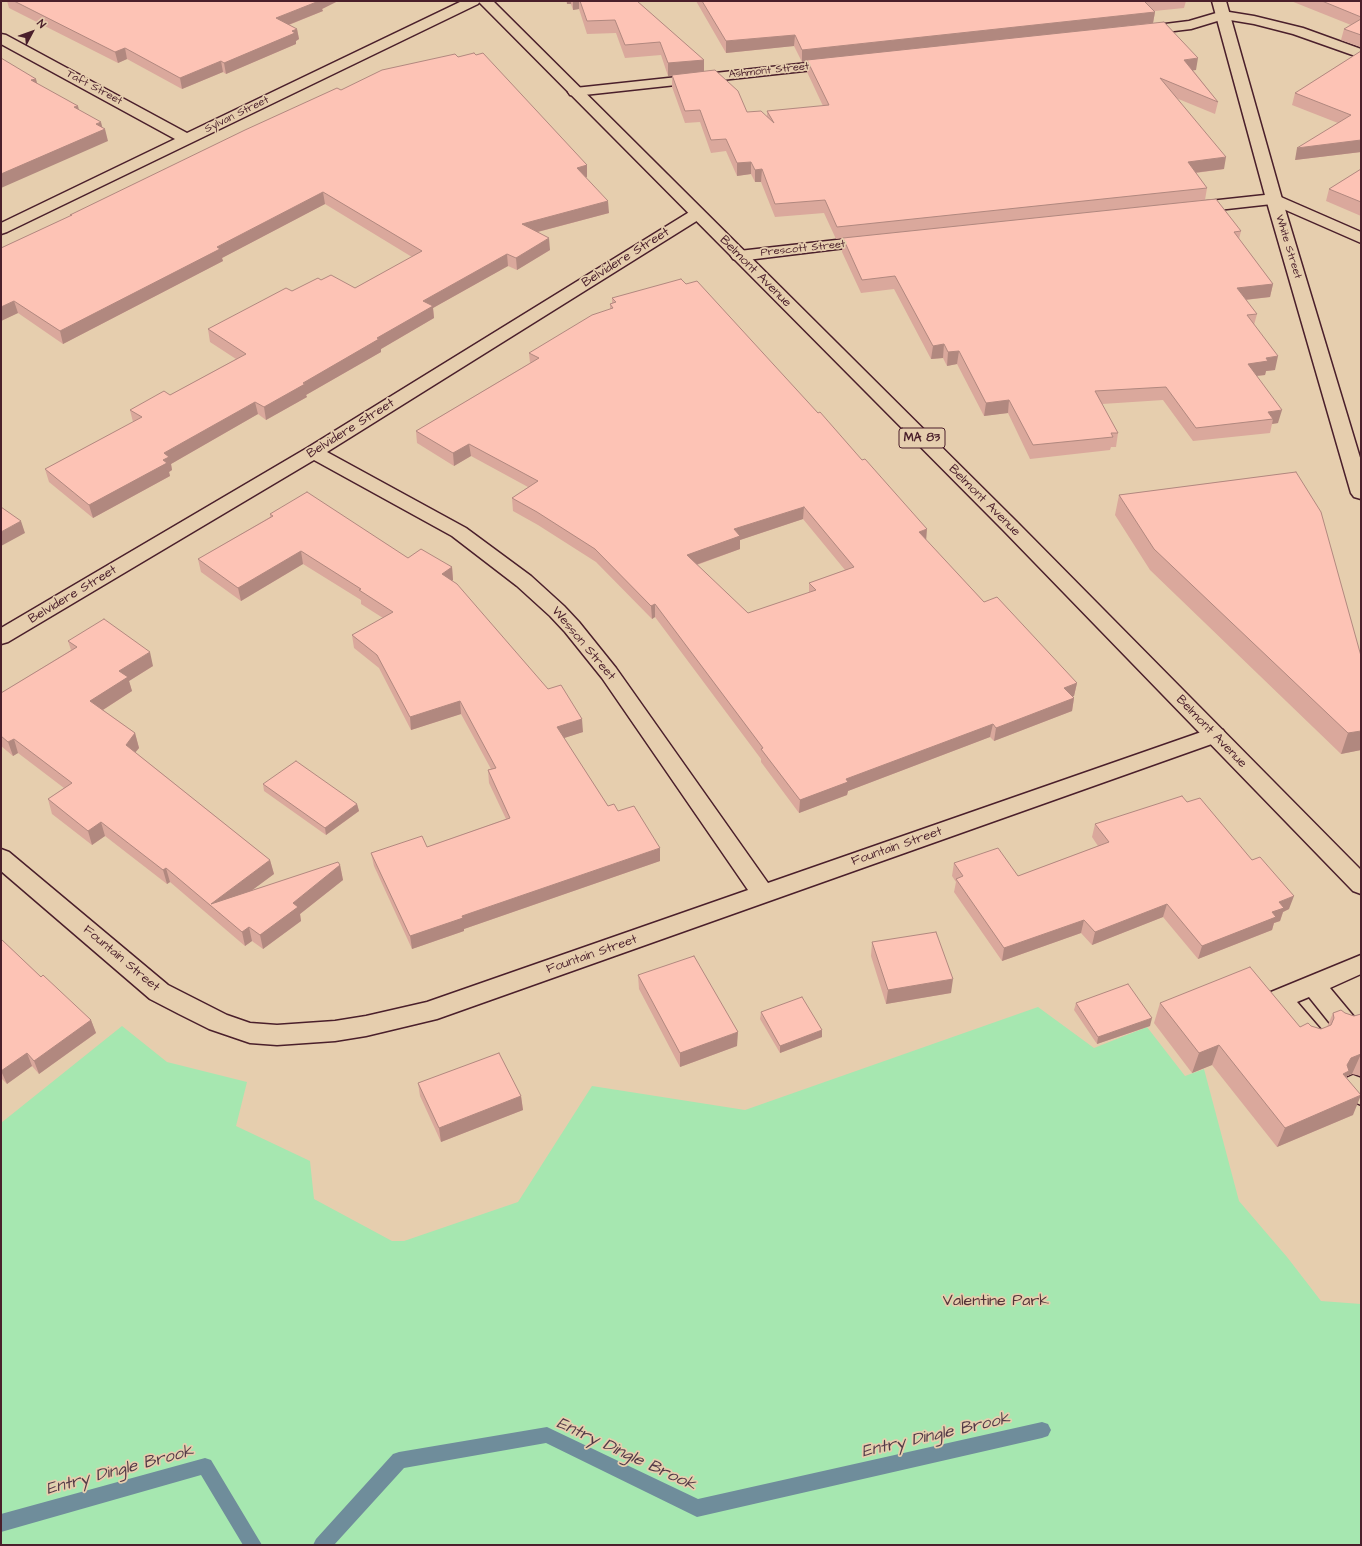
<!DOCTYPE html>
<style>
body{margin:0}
#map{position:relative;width:1362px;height:1546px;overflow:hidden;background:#e6ceae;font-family:"Architects Daughter",sans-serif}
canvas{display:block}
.frame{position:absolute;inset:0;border:2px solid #4a1f2b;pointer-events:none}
.north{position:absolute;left:12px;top:12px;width:40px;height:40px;-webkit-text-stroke:3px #e6ceae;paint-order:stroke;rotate:49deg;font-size:11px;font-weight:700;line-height:16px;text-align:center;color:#4a1f2b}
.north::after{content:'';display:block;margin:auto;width:14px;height:18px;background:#4a1f2b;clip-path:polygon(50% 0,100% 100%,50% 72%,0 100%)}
</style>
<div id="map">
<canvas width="1362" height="1546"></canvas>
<div class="frame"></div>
<div class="north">N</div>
</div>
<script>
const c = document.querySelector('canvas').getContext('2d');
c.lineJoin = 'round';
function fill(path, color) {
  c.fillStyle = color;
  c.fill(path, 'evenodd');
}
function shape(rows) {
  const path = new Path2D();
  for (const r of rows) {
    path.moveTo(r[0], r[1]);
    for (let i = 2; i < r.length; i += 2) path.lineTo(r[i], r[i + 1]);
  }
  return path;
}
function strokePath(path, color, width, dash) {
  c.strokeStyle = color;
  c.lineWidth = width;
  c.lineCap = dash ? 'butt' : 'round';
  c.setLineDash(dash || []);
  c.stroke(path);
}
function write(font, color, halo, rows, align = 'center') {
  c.font = font + ' "Architects Daughter",sans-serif';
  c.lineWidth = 3.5;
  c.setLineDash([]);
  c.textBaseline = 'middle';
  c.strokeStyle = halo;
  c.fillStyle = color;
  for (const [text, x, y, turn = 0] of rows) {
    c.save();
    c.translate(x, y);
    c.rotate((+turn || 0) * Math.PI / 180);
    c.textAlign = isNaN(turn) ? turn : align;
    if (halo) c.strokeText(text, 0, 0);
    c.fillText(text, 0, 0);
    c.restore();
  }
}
fill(shape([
 [1038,1007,1094,1048,1147,1027,1185,1076,1204,1069,1239,1201,1287,1257,1321,1301,1361,1304,1361,1545,1,1545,1,1123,122,1026,167,1062,247,1082,236,1126,310,1161,314,1199,392,1241,404,1241,518,1202,592,1086,745,1110]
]), '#a6e7b0');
fill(shape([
 [1042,1422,1048,1424,1051,1430,1048,1436,1042,1438,697,1517,546,1443,404,1468,334,1545,313,1545,316,1539,393,1454,399,1452,547,1427,698,1499,1042,1422],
 [205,1458,211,1460,262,1545,243,1545,201,1475,1,1532,1,1514,205,1458]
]), '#6f8d9b');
const minor = shape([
 [462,1,480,1,478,4,7,232,1,234,1,223,175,139,1,44,1,34,6,35,187,133,462,1],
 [1223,11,1254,16,1303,28,1361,49,1361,58,1293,34,1254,24,1224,19,1191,29,1141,35,1136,34,1134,31,1136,28,1141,27,1189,21,1223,11],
 [836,60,841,61,843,64,841,67,575,96,570,95,568,92,570,89,575,88,836,60],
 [1274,194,1361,232,1361,243,1272,204,1191,213,1185,211,1183,208,1185,205,1191,203,1274,194],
 [697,209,703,211,705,214,703,217,327,452,466,528,531,576,564,606,579,622,616,668,768,883,1207,730,1215,727,1223,730,1226,735,1223,740,437,1019,366,1036,335,1041,277,1045,250,1043,209,1029,179,1014,150,999,1,871,1,849,9,852,168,985,227,1015,250,1023,277,1025,335,1021,366,1016,427,1002,748,890,602,678,565,632,550,616,517,586,452,536,314,460,8,642,1,644,1,628,307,448,691,211,697,209],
 [872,236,878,238,880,241,878,244,739,261,733,259,731,256,733,253,739,251,872,236],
 [1361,955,1361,974,1330,988,1355,1018,1358,1025,1355,1032,1346,1035,1337,1032,1309,997,1297,1002,1322,1031,1325,1038,1322,1045,1313,1048,1304,1045,1271,1006,1268,999,1271,992,1361,955],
 [1353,1075,1361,1078,1361,1105,1352,1101,1344,1093,1340,1086,1344,1079,1353,1075]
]);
const major = shape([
 [478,1,493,1,1017,522,1361,870,1361,894,1353,891,1003,530,478,1],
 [1212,1,1226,1,1282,199,1361,461,1361,499,1354,497,1351,493,1266,199,1212,1]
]);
strokePath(minor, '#4a1f2b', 3);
strokePath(major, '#4a1f2b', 3);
fill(minor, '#e6ceae');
fill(major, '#e6ceae');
fill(shape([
 [7,1,338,1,322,9,323,11,289,25,297,29,299,39,296,41,296,44,226,74,223,72,182,89,127,59,118,63,9,8],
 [566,1,637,1,704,60,704,72,747,112,767,116,767,111,823,106,807,72,807,61,802,62,794,46,726,53,696,1,1186,1,1184,8,1154,11,1155,12,1153,23,1196,70,1193,70,1218,102,1215,114,1176,98,1224,169,1196,173,1207,188,1205,200,1241,231,1239,239,1273,284,1270,297,1246,300,1257,314,1254,325,1275,370,1266,371,1265,375,1257,376,1278,423,1272,424,1270,433,1193,441,1163,400,1102,404,1118,433,1116,447,1111,447,1110,450,1030,459,1008,413,984,416,957,364,947,366,943,358,931,359,894,289,861,293,842,252,843,238,836,239,824,213,775,217,761,182,755,182,751,174,737,176,726,151,711,153,700,122,685,123,672,87,672,76,668,76,661,55,625,58,616,33,587,34,579,9,573,10,571,4,567,4],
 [1291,1,1361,1,1361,47,1341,40,1344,29,1351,25],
 [1361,51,1361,152,1295,160,1338,123,1292,105,1295,93],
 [458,57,587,165,587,177,586,178,609,213,538,232,550,250,517,270,508,266,433,308,434,318,381,349,381,352,306,395,307,397,266,420,258,414,171,464,172,470,169,472,170,476,93,518,49,482,45,469,133,422,130,410,170,395,236,359,210,342,208,329,292,291,321,280,355,288,412,257,325,204,222,258,223,261,63,344,18,313,1,321,1,248,70,216,70,215,341,90],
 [1361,169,1361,216,1326,201,1329,189],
 [612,298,926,540,984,602,1077,683,1074,696,1073,696,1074,698,1072,711,994,741,990,737,848,791,847,795,799,813,761,762,761,759,655,617,652,619,596,562,538,525,513,511,512,498,528,487,471,456,454,466,417,443,416,431,530,363,529,353,610,309,610,304,612,303],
 [803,519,845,570,809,583,809,593,748,613,697,565,740,549,740,540],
 [1296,472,1361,750,1341,754,1150,570,1115,515,1119,495],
 [270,514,408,558,452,567,453,580,452,581,583,732,564,738,608,806,618,811,660,861,464,929,464,931,412,949,374,866,371,853,427,847,506,819,489,783,488,770,491,769,461,714,411,730,379,668,354,648,352,635,383,618,361,604,361,600,303,564,241,601,201,572,198,559,270,517],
 [68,641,153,666,129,681,132,691,103,710,135,733,139,748,135,752,270,860,274,874,252,890,340,865,343,880,300,914,301,921,263,949,252,941,245,946,170,882,167,884,105,836,92,845,52,814,48,799,64,788,18,753,13,756,1,746,1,693,71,650],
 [263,784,357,804,359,811,326,835,264,791],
 [1187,802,1289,909,1283,912,1280,921,1274,923,1272,930,1198,959,1163,917,1092,945,1081,933,1002,961,954,892,956,882,952,876,954,863,1018,876,1098,846,1092,837,1095,824],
 [1,939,41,977,91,1020,96,1033,39,1074,32,1066,7,1084,1,1078],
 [872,942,951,993,886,1004,871,956],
 [638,975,737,1046,680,1067,639,989],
 [1076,1003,1150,1026,1097,1044,1074,1010],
 [1160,1003,1300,1027,1311,1026,1321,1029,1327,1027,1333,1013,1345,1013,1354,1016,1360,1014,1361,1012,1361,1076,1352,1074,1347,1076,1347,1078,1353,1115,1277,1147,1212,1065,1192,1073,1154,1023],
 [761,1012,822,1037,780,1053,760,1019],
 [418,1083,521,1096,523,1110,441,1142,420,1096]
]), '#daa89c');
fill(shape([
 [319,1,338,1,322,9,323,11,278,29,276,18],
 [567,1,571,1,571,4,567,4],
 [573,1,579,1,579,9,573,10],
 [1155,12,1153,23,802,62,802,50],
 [297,29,299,39,296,41,296,44,226,74,224,63],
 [795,35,794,46,726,53,726,41],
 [125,48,127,59,118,63,115,52],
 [1198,58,1196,70,1182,72,1184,60],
 [704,60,704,72,668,76,668,63],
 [221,61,223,72,182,89,180,78],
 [36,79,39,90,31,80],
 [78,106,81,118,74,107],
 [101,122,103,130,105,129,108,141,1,188,1,174],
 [1361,140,1361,152,1295,160,1297,148],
 [1226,157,1224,169,1185,174,1188,162],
 [751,162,751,174,737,176,737,163],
 [587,165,587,177,578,180,577,168],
 [762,169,761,182,755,182,755,170],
 [323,192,325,204,222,258,223,261,63,344,60,331,217,247],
 [608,201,609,213,522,236,522,224],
 [549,238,550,250,517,270,516,258],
 [507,254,508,266,433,308,434,318,381,349,381,352,306,395,307,397,266,420,264,407,377,338,423,301],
 [1273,284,1270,297,1234,301,1237,288],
 [14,301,18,313,1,321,1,307],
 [944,344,943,358,931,359,933,346],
 [959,351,957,364,947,366,948,352],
 [1278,356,1275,370,1266,371,1265,375,1245,377,1248,364,1266,358],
 [1009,400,1008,413,984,416,986,403],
 [255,402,258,414,171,464,172,470,169,472,170,476,93,518,89,505,163,460,164,453],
 [1282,410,1278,423,1272,424,1273,419,1268,412],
 [469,444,471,456,454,466,453,453],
 [804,507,803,519,740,540,740,549,687,568,687,555,734,529],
 [21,521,25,533,1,546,1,532],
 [927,529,926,542,919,532],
 [301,551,303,564,241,601,238,588],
 [452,567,453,580,443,587,442,574],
 [655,604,655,617,652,619,651,606],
 [150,652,153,666,129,681,132,691,95,715,90,701,119,671],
 [1077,683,1074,696,1062,701,1064,688],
 [1074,698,1072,711,994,741,996,728],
 [460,701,461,714,411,730,410,717],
 [582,719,583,732,558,740,557,727],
 [993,724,990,737,848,791,847,795,799,813,800,800,846,779],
 [1361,731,1361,750,1341,754,1348,733],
 [135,733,139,748,130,759,126,745],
 [14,739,18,753,13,756,8,742],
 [357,804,359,811,326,835,325,828],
 [101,822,105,836,92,845,88,831],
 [660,848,660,861,464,929,464,931,412,949,410,936,462,916],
 [270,860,274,874,220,914,211,904],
 [340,865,343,880,300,914,301,921,263,949,260,935,293,903],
 [166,868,170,882,167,884,163,870],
 [1294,896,1289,909,1283,912,1280,921,1274,923,1272,930,1198,959,1202,946,1272,912,1279,902],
 [1167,904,1163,917,1092,945,1095,932],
 [1084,920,1081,933,1002,961,1004,948],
 [249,927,252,941,245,946,242,932],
 [953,979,951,993,886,1004,888,990],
 [1152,1018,1150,1026,1097,1044,1098,1037],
 [91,1020,96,1033,39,1074,34,1061],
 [822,1030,822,1037,780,1053,780,1046],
 [738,1032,737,1046,680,1067,680,1053],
 [1219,1045,1212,1065,1192,1073,1199,1053],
 [27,1053,32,1066,7,1084,1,1071],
 [1361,1054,1352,1074,1347,1076,1341,1091,1335,1094,1347,1065,1351,1058],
 [1361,1095,1353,1115,1277,1147,1285,1128],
 [521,1096,523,1110,441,1142,439,1128]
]), '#b1887f');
const building = shape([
 [14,1,319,1,276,18,297,29,292,31,295,33,224,63,221,61,180,78,125,48,115,52,14,1],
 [580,1,637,1,704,60,668,63,660,42,625,45,615,20,587,21,580,1],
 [702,1,1144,1,1155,12,802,50,795,35,726,41,702,1],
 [1322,1,1361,1,1361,17,1322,1],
 [1361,19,1361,35,1344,29,1361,19],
 [1164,22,1198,58,1184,60,1218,102,1160,78,1226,157,1188,162,1207,188,837,227,825,200,775,204,762,169,755,170,751,162,737,163,726,139,711,140,700,110,685,111,672,75,715,70,738,91,747,112,761,111,774,123,767,111,829,105,807,60,1164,22],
 [1361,51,1361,140,1297,148,1351,115,1295,93,1361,51],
 [474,53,476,55,483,53,587,165,577,168,608,201,522,224,549,238,516,258,507,254,423,301,433,306,377,338,379,339,303,383,305,384,264,407,255,402,164,453,169,457,163,460,167,463,89,505,45,469,142,417,130,410,164,391,170,395,246,354,208,329,286,288,292,291,318,278,321,280,331,275,355,288,422,251,323,192,217,247,220,249,60,331,14,301,1,307,1,248,72,215,70,215,245,130,337,88,341,90,382,70,455,54,458,57,474,53],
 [1,58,36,79,31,80,78,106,74,107,101,122,96,124,105,129,1,174,1,58],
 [1361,169,1361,202,1329,189,1361,169],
 [1216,199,1241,231,1234,232,1273,284,1237,288,1257,314,1247,315,1278,356,1266,358,1268,361,1248,364,1282,410,1268,412,1273,419,1196,428,1166,387,1095,391,1118,433,1111,433,1113,437,1033,445,1009,400,986,403,959,351,948,352,944,344,933,346,895,276,862,280,843,238,1216,199],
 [681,279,686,284,697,281,818,413,820,412,862,460,865,459,927,529,919,532,984,602,997,597,1077,683,1064,688,1074,698,996,728,993,724,846,779,848,782,800,800,761,749,763,748,655,604,651,606,595,549,537,512,512,498,538,481,469,444,453,453,416,431,539,358,529,353,592,315,613,308,610,304,616,302,612,298,681,279],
 [804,507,854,567,809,583,816,590,748,613,687,555,740,536,734,529,804,507],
 [1296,472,1321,512,1361,656,1361,731,1348,733,1154,549,1119,495,1296,472],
 [307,492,408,558,421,549,452,567,442,574,457,584,548,689,561,685,582,719,557,727,608,806,614,804,618,811,634,806,660,848,462,916,463,918,410,936,371,853,422,836,427,847,510,818,488,770,496,768,460,701,410,717,377,655,352,635,393,612,359,590,361,589,301,551,238,588,198,559,273,516,270,514,307,492],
 [1,507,21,521,1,532,1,507],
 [104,619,150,652,119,671,128,677,90,701,135,733,126,745,270,860,211,904,338,862,340,865,293,903,298,907,260,935,249,927,242,932,166,868,163,870,101,822,88,831,48,799,72,783,14,739,8,742,1,736,1,693,77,647,68,641,104,619],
 [296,761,357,804,325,828,263,784,296,761],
 [1182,796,1187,802,1200,798,1252,860,1260,857,1294,896,1279,902,1284,908,1272,912,1276,917,1202,946,1167,904,1095,932,1084,920,1004,948,956,879,963,876,954,863,998,848,1018,876,1109,842,1095,824,1182,796],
 [936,932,953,979,888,990,872,942,936,932],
 [1,939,41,977,43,975,91,1020,34,1061,27,1053,1,1071,1,939],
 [694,956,738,1032,680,1053,638,975,694,956],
 [1250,967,1300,1027,1308,1023,1311,1026,1321,1029,1331,1025,1334,1018,1333,1013,1341,1010,1345,1013,1354,1016,1361,1014,1361,1054,1351,1058,1347,1065,1349,1071,1343,1074,1361,1095,1285,1128,1219,1045,1199,1053,1160,1003,1250,967],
 [1128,984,1152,1018,1098,1037,1076,1003,1128,984],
 [802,997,822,1030,780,1046,761,1012,802,997],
 [499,1053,521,1096,439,1128,418,1083,499,1053]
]);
fill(building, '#fdc3b5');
strokePath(building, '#b1887f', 1);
write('11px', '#4a1f2b', '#e6ceae', [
 ["Ashmont Street",769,71,-6],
 ["Taft Street",94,88,28],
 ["Sylvan Street",237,115,-26],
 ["White Street",1288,247,73],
 ["Prescott Street",803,249,-6]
]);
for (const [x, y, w] of [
 [922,438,46]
]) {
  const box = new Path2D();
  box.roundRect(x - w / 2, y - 10, w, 20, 3);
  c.fillStyle = '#e6ceae';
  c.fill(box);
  strokePath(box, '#4a1f2b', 1);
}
write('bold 12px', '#4a1f2b', null, [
 ["MA 83",922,438]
]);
write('13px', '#4a1f2b', '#e6ceae', [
 ["Belvidere Street",626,258,-32],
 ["Belmont Avenue",755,272,45],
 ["Belvidere Street",351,429,-32],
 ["Belmont Avenue",984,501,45],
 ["Belvidere Street",73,595,-31],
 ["Wesson Street",583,644,50],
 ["Belmont Avenue",1211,732,46],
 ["Fountain Street",897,847,-19],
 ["Fountain Street",592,955,-19],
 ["Fountain Street",121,959,40]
]);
write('16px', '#533338', '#e6ceae', [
 ["Valentine Park",996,1302]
]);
write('italic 17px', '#533a47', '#e6ceae', [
 ["Entry Dingle Brook",936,1436,-13],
 ["Entry Dingle Brook",626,1455,25],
 ["Entry Dingle Brook",120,1471,-15]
]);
</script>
